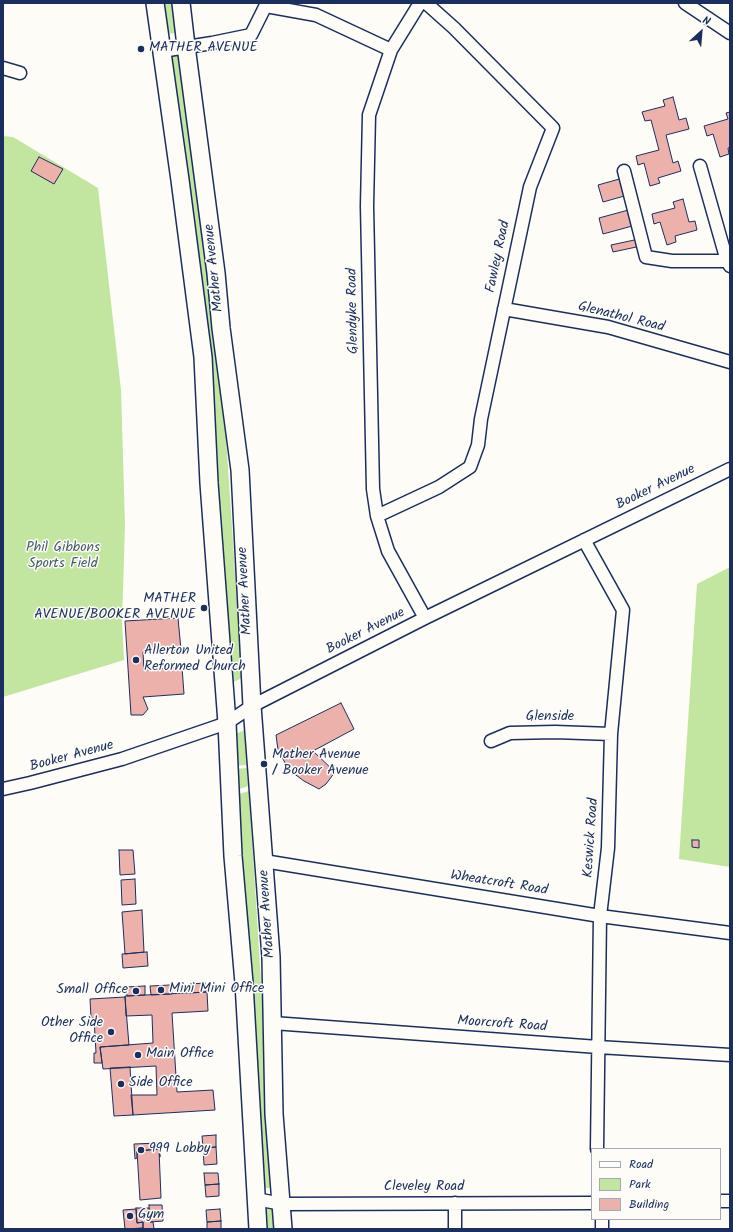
<!DOCTYPE html>
<style>
body{margin:0}
#map{position:relative;width:733px;height:1232px;overflow:hidden;background:#fdfcf7;font-family:Kalam,sans-serif}
canvas{display:block}
.frame{position:absolute;inset:0;border:4px solid #1b2f5e;pointer-events:none}
.legend{position:absolute;left:591px;top:1148px;width:130px;height:72px;box-sizing:border-box;background:#fdfcf7;border:1px solid #a3aaba;margin:0;padding:5px 7px;list-style:none;font-size:12px;color:#1b2f5e}
.legend li{display:flex;align-items:center;gap:8px;height:20px}
.legend b{width:20px;border:1px solid #a3aaba}
.north{position:absolute;left:681px;top:12px;width:40px;height:40px;-webkit-text-stroke:3px #fdfcf7;paint-order:stroke;rotate:26deg;font-size:11px;font-weight:700;line-height:16px;text-align:center;color:#1b2f5e}
.north::after{content:'';display:block;margin:auto;width:14px;height:18px;background:#1b2f5e;clip-path:polygon(50% 0,100% 100%,50% 72%,0 100%)}
</style>
<div id="map">
<canvas width="733" height="1232"></canvas>
<div class="frame"></div>
<ul class="legend">
<li><b style="height:5px;background:#fdfcf7"></b>Road</li>
<li><b style="height:11px;background:#c2e69f"></b>Park</li>
<li><b style="height:11px;background:#ecb1ab"></b>Building</li>
</ul>
<div class="north">N</div>
</div>
<script>
const c = document.querySelector('canvas').getContext('2d');
c.lineJoin = 'round';
function fill(path, color) {
  c.fillStyle = color;
  c.fill(path, 'evenodd');
}
function shape(rows) {
  const path = new Path2D();
  for (const r of rows) {
    path.moveTo(r[0], r[1]);
    for (let i = 2; i < r.length; i += 2) path.lineTo(r[i], r[i + 1]);
  }
  return path;
}
function strokePath(path, color, width, dash) {
  c.strokeStyle = color;
  c.lineWidth = width;
  c.lineCap = dash ? 'butt' : 'round';
  c.setLineDash(dash || []);
  c.stroke(path);
}
function write(font, color, halo, rows, align = 'center') {
  c.font = font + ' Kalam,sans-serif';
  c.lineWidth = 3;
  c.setLineDash([]);
  c.textBaseline = 'middle';
  c.strokeStyle = halo;
  c.fillStyle = color;
  for (const [text, x, y, turn = 0] of rows) {
    c.save();
    c.translate(x, y);
    c.rotate((+turn || 0) * Math.PI / 180);
    c.textAlign = isNaN(turn) ? turn : align;
    if (halo) c.strokeText(text, 0, 0);
    c.fillText(text, 0, 0);
    c.restore();
  }
}
fill(shape([
 [161,3,176,3,176,33,165,34],
 [180,52,223,392,242,678,227,685,167,54],
 [3,136,13,137,98,188,121,390,125,525,122,622,124,660,3,697],
 [730,567,730,867,679,859,697,584],
 [245,730,247,765,232,766,230,736],
 [247,768,248,786,235,791,233,769],
 [249,791,274,1188,260,1188,235,795],
 [261,1205,275,1206,277,1229,262,1229]
]), '#c2e69f');
const building = shape([
 [673,97,679,120,686,118,689,129,666,135,673,163,678,161,681,171,658,178,660,183,650,186,644,163,638,165,636,156,659,150,651,120,645,121,642,112,665,106,663,100,673,97],
 [730,112,730,147,728,148,729,154,720,157,713,134,707,136,704,126,728,119,726,113,730,112],
 [39,157,63,169,54,184,31,171,39,157],
 [623,178,628,195,603,202,598,185,623,178],
 [683,199,689,222,695,221,697,230,675,236,676,242,667,245,660,222,654,224,652,214,675,208,673,202,683,199],
 [632,209,636,225,603,234,599,218,632,209],
 [639,239,641,246,613,252,611,245,639,239],
 [178,618,181,650,143,652,144,670,182,667,184,694,143,697,148,709,143,715,131,715,125,621,178,618],
 [341,703,354,729,313,751,335,772,326,784,319,789,304,781,289,770,278,750,276,735,341,703],
 [692,840,699,840,699,848,692,847,692,840],
 [119,850,133,850,135,874,120,875,119,850],
 [135,879,136,904,122,905,121,880,135,879],
 [142,910,144,952,125,954,122,912,142,910],
 [147,952,148,966,123,968,122,954,147,952],
 [205,983,206,992,190,993,190,984,205,983],
 [171,985,172,994,151,995,150,986,171,985],
 [145,986,145,995,127,996,126,987,145,986],
 [207,992,208,1011,172,1013,177,1092,213,1090,215,1110,133,1115,131,1095,157,1095,156,1066,103,1069,100,1047,153,1043,152,1015,126,1016,125,996,207,992],
 [125,997,129,1045,100,1047,102,1063,94,1063,94,1053,96,1053,94,1018,91,1018,90,999,125,997],
 [130,1067,133,1115,114,1116,110,1068,130,1067],
 [216,1135,216,1147,203,1148,202,1136,216,1135],
 [159,1143,160,1157,159,1149,137,1151,137,1158,135,1159,134,1144,159,1143],
 [216,1147,217,1164,204,1165,203,1148,216,1147],
 [159,1149,161,1198,140,1200,137,1151,159,1149],
 [204,1173,218,1173,219,1184,205,1185,204,1173],
 [219,1184,219,1196,206,1197,205,1185,219,1184],
 [149,1205,162,1205,163,1221,150,1222,149,1205],
 [136,1208,149,1208,150,1222,153,1222,154,1229,137,1229,143,1228,143,1222,137,1223,136,1208],
 [136,1209,137,1223,143,1222,143,1228,125,1229,123,1210,136,1209],
 [220,1209,221,1221,207,1222,206,1210,220,1209],
 [221,1221,221,1229,207,1229,207,1222,221,1221]
]);
fill(building, '#ecb1ab');
strokePath(building, '#1b2f5e', 1);
const street = shape([
 [420,3,391,50,369,115,367,206,373,489,377,516,388,551,425,618],
 [685,3,730,33],
 [266,6,316,15,391,50],
 [162,51,212,43,251,35,267,3],
 [3,68,20,73],
 [700,166,727,261,730,266],
 [624,171,646,257,672,261,727,261],
 [504,309,608,327,730,362],
 [377,516,439,487,470,467,478,445,481,419,530,187,553,128,454,28,426,3],
 [584,540,623,610,611,734,608,848,600,916,597,1149],
 [491,741,510,733,555,732,611,734],
 [3,789,30,783,122,759,227,723,252,706,425,618,730,469],
 [264,861,600,916,730,933],
 [273,1023,598,1047,730,1055],
 [256,1199,282,1204,592,1203],
 [720,1201,730,1201],
 [455,1203,455,1229],
 [602,1219,602,1229]
]);
const secondary = shape([
 [155,3,180,180,203,357,209,483,227,723,233,856,244,983,258,1229],
 [181,3,186,46,216,273,221,328,240,470,252,706,271,957,274,1114,283,1229]
]);
strokePath(street, '#1b2f5e', 15);
strokePath(secondary, '#1b2f5e', 20);
strokePath(street, '#fdfcf7', 12);
strokePath(secondary, '#fdfcf7', 17);
for (const [x, y, r, color] of [
 [141,49,4,"#1b2f5e"],
 [204,608,4,"#1b2f5e"],
 [136,660,4,"#1b2f5e"],
 [264,764,4,"#1b2f5e"],
 [161,990,4,"#1b2f5e"],
 [136,991,4,"#1b2f5e"],
 [111,1032,4,"#1b2f5e"],
 [138,1055,4,"#1b2f5e"],
 [121,1084,4,"#1b2f5e"],
 [141,1150,4,"#1b2f5e"],
 [130,1216,4,"#1b2f5e"]
]) {
  const dot = new Path2D();
  dot.arc(x, y, r, 0, 2 * Math.PI);
  c.fillStyle = color;
  c.fill(dot);
  strokePath(dot, '#fdfcf7', 1.5);
}
write('14px', '#1b2f5e', '#fdfcf7', [
 ["MATHER AVENUE",149,49],
 ["MATHER",196,600,"right"],
 ["AVENUE/BOOKER AVENUE",196,616,"right"],
 ["Allerton United",144,652],
 ["Reformed Church",144,668],
 ["Mather Avenue",272,756],
 ["/ Booker Avenue",272,772],
 ["Mini Mini Office",169,990],
 ["Small Office",128,991,"right"],
 ["Other Side",103,1024,"right"],
 ["Office",103,1040,"right"],
 ["Main Office",146,1055],
 ["Side Office",129,1084],
 ["999 Lobby",149,1150],
 ["Gym",138,1216]
], 'left');
write('14px', '#1b2f5e', '#fdfcf7', [
 ["Fawley Road",499,257,-78],
 ["Mather Avenue",215,268,-96],
 ["Glendyke Road",354,311,-91],
 ["Glenathol Road",621,318,14],
 ["Booker Avenue",656,488,-26],
 ["Mather Avenue",246,591,-93],
 ["Booker Avenue",366,632,-27],
 ["Glenside",550,718],
 ["Booker Avenue",72,757,-15],
 ["Keswick Road",592,838,-86],
 ["Wheatcroft Road",499,884,9],
 ["Mather Avenue",268,914,-94],
 ["Moorcroft Road",502,1025,4],
 ["Cleveley Road",424,1188]
]);
write('14px', '#455d6e', '#fdfcf7', [
 ["Phil Gibbons",63,549],
 ["Sports Field",63,565]
]);
</script>
